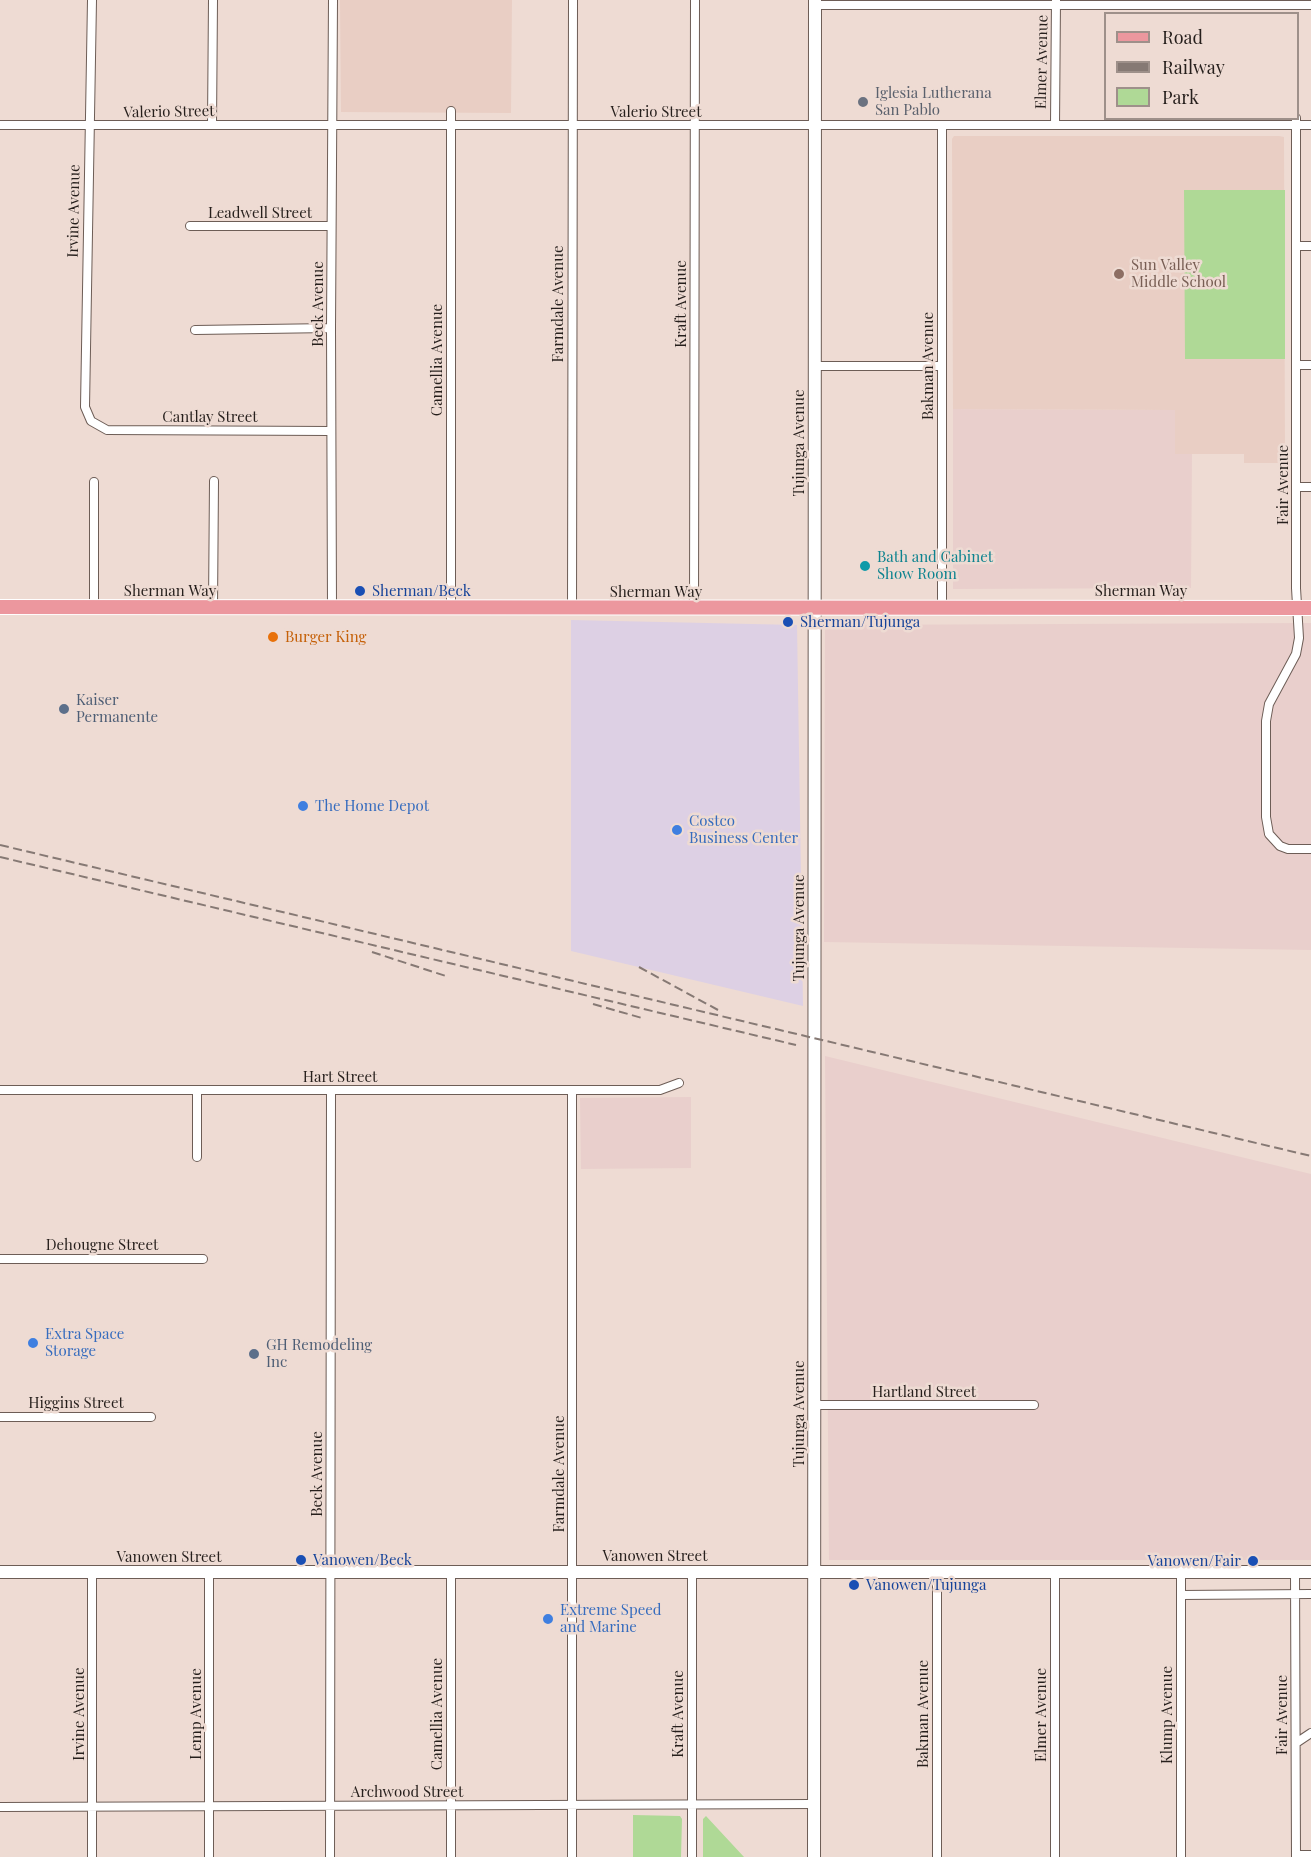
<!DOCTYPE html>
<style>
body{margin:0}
#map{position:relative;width:1311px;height:1857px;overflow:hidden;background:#eedbd3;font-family:"Playfair Display",serif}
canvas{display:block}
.legend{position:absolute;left:1104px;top:12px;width:195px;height:108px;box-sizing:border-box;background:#eedbd3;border:2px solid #9e908a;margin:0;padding:8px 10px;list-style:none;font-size:18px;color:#261f1c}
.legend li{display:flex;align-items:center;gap:12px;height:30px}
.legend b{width:30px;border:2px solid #9e908a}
</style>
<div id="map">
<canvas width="1311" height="1857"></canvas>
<ul class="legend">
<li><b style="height:8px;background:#ec979e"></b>Road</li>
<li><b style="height:8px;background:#867974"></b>Railway</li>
<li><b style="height:16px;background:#afd996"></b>Park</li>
</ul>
</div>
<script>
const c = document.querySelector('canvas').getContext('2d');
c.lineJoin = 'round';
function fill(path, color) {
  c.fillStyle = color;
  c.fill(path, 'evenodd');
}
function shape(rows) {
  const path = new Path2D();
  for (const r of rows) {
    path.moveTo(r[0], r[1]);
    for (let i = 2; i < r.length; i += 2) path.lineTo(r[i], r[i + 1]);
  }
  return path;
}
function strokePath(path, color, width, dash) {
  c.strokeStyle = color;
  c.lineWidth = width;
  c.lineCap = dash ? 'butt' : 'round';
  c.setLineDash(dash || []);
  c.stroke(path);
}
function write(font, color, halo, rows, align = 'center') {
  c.font = font + ' "Playfair Display",serif';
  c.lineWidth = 5;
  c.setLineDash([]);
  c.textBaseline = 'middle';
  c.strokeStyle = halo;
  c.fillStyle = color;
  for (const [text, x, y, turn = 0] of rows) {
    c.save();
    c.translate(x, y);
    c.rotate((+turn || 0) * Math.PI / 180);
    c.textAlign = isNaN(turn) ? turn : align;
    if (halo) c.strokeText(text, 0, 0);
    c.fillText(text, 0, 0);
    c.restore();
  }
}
fill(shape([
 [571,620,797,625,803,1006,571,951]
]), '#ddd0e4');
fill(shape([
 [953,409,1175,410,1175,453,1192,454,1191,588,953,589],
 [1311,623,1311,950,824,942,825,625],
 [825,1056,1311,1174,1311,1560,829,1560],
 [691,1097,691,1168,581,1169,580,1098]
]), '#e9cfcc');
fill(shape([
 [340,0,512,0,511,113,341,112],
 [954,136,1279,136,1284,137,1285,463,1244,463,1244,454,1175,454,1175,410,953,409,952,139]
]), '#e9cec4');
fill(shape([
 [1184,190,1285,190,1285,359,1185,359],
 [633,1815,680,1816,682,1819,681,1857,633,1857],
 [706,1816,744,1857,703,1857,703,1819]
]), '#afd996');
const street = shape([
 [92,0,85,407,91,421,107,430,331,431],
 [815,5,1311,5],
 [451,111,451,608],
 [1296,118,1296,588,1299,638,1296,654,1269,704,1266,721,1266,817,1269,834,1280,846,1288,849,1311,849],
 [0,125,1311,125],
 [212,125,213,0],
 [942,125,942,608],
 [1055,125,1056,0],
 [190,226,331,226],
 [1296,246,1311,246],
 [195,330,331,328],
 [1296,365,1311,365],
 [813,366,942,366],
 [1296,487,1311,487],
 [94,607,94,482],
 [213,607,214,481],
 [332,608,331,328,333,0],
 [572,608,573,0],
 [694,608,695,0],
 [0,1090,660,1090,679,1083],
 [197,1157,197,1091],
 [0,1259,203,1259],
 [814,1405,1034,1405],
 [0,1417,151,1417],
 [451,1571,451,1857],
 [92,1572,92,1857],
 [209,1572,209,1857],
 [1055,1572,1055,1857],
 [1295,1572,1296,1857],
 [1181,1573,1181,1857],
 [1181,1595,1311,1594],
 [1296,1743,1311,1733],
 [0,1807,814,1804],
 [1296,1855,1311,1855],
 [330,1857,331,1091],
 [572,1857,572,1090],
 [692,1857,692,1571],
 [937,1857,937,1572]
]);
const secondary = shape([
 [0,1572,1311,1572],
 [814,1857,815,0]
]);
const primary = shape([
 [0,607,1311,608]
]);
strokePath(street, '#6d5d56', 10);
strokePath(secondary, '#6d5d56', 14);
strokePath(primary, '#fff', 16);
strokePath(street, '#fff', 8);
strokePath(secondary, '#fff', 12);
strokePath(primary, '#ec979e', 14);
strokePath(shape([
 [0,845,1311,1156],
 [0,857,796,1045],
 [372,952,449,977],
 [639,967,718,1010],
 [593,1004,642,1018]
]), '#867974', 2, [9, 4.5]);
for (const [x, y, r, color] of [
 [863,102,6,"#6b7280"],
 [1119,274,6,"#8d6e63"],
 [865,566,6,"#0f9aa8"],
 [360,591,6,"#1a4fb4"],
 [788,622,6,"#1a4fb4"],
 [273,637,6,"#e8710a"],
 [64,709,6,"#5c6f8a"],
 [303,806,6,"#3f7fe0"],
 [677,830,6,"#3f7fe0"],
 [33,1343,6,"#3f7fe0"],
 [254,1354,6,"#5c6f8a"],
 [301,1560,6,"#1a4fb4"],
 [1253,1561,6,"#1a4fb4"],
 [854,1585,6,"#1a4fb4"],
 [548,1619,6,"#3f7fe0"]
]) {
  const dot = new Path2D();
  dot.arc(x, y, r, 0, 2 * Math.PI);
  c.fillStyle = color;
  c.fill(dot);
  strokePath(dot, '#eedbd3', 2);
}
write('15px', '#261f1c', '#eedbd3', [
 ["Elmer Avenue",1042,62,-89],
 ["Valerio Street",169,112,-1],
 ["Valerio Street",656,112],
 ["Irvine Avenue",74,211,-89],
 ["Leadwell Street",260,213],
 ["Beck Avenue",318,304,-90],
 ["Farmdale Avenue",558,304,-90],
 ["Kraft Avenue",681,304,-90],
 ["Camellia Avenue",437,360,-90],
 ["Bakman Avenue",928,366,-90],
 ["Cantlay Street",210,417],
 ["Tujunga Avenue",799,443,-90],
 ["Fair Avenue",1283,485,-90],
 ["Sherman Way",170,591],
 ["Sherman Way",1141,591],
 ["Sherman Way",656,592],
 ["Tujunga Avenue",799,928,-90],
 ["Hart Street",340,1077],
 ["Dehougne Street",102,1245],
 ["Hartland Street",924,1392],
 ["Higgins Street",76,1403],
 ["Tujunga Avenue",799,1414,-90],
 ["Beck Avenue",317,1474,-90],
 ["Farmdale Avenue",559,1474,-90],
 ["Vanowen Street",655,1556],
 ["Vanowen Street",169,1557],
 ["Irvine Avenue",79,1714,-90],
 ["Lemp Avenue",196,1714,-90],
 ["Camellia Avenue",437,1714,-90],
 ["Kraft Avenue",678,1714,-90],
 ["Bakman Avenue",923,1714,-90],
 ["Elmer Avenue",1041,1715,-90],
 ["Klump Avenue",1167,1715,-90],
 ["Fair Avenue",1282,1715,-90],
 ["Archwood Street",407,1792]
]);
write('15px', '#5b616d', '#eedbd3', [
 ["Iglesia Lutherana",875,93],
 ["San Pablo",875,110]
], 'left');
write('15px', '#785e54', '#eedbd3', [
 ["Sun Valley",1131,265],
 ["Middle School",1131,282]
], 'left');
write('15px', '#0d838f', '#eedbd3', [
 ["Bath and Cabinet",877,557],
 ["Show Room",877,574]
], 'left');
write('15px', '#164399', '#eedbd3', [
 ["Sherman/Beck",372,591],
 ["Sherman/Tujunga",800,622],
 ["Vanowen/Beck",313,1560],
 ["Vanowen/Fair",1241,1561,"right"],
 ["Vanowen/Tujunga",866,1585]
], 'left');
write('15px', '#c56008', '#eedbd3', [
 ["Burger King",285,637]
], 'left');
write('15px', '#4e5e75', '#eedbd3', [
 ["Kaiser",76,700],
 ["Permanente",76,717],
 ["GH Remodeling",266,1345],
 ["Inc",266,1362]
], 'left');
write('15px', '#366cbe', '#eedbd3', [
 ["The Home Depot",315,806],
 ["Costco",689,821],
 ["Business Center",689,838],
 ["Extra Space",45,1334],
 ["Storage",45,1351],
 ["Extreme Speed",560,1610],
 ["and Marine",560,1627]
], 'left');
</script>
